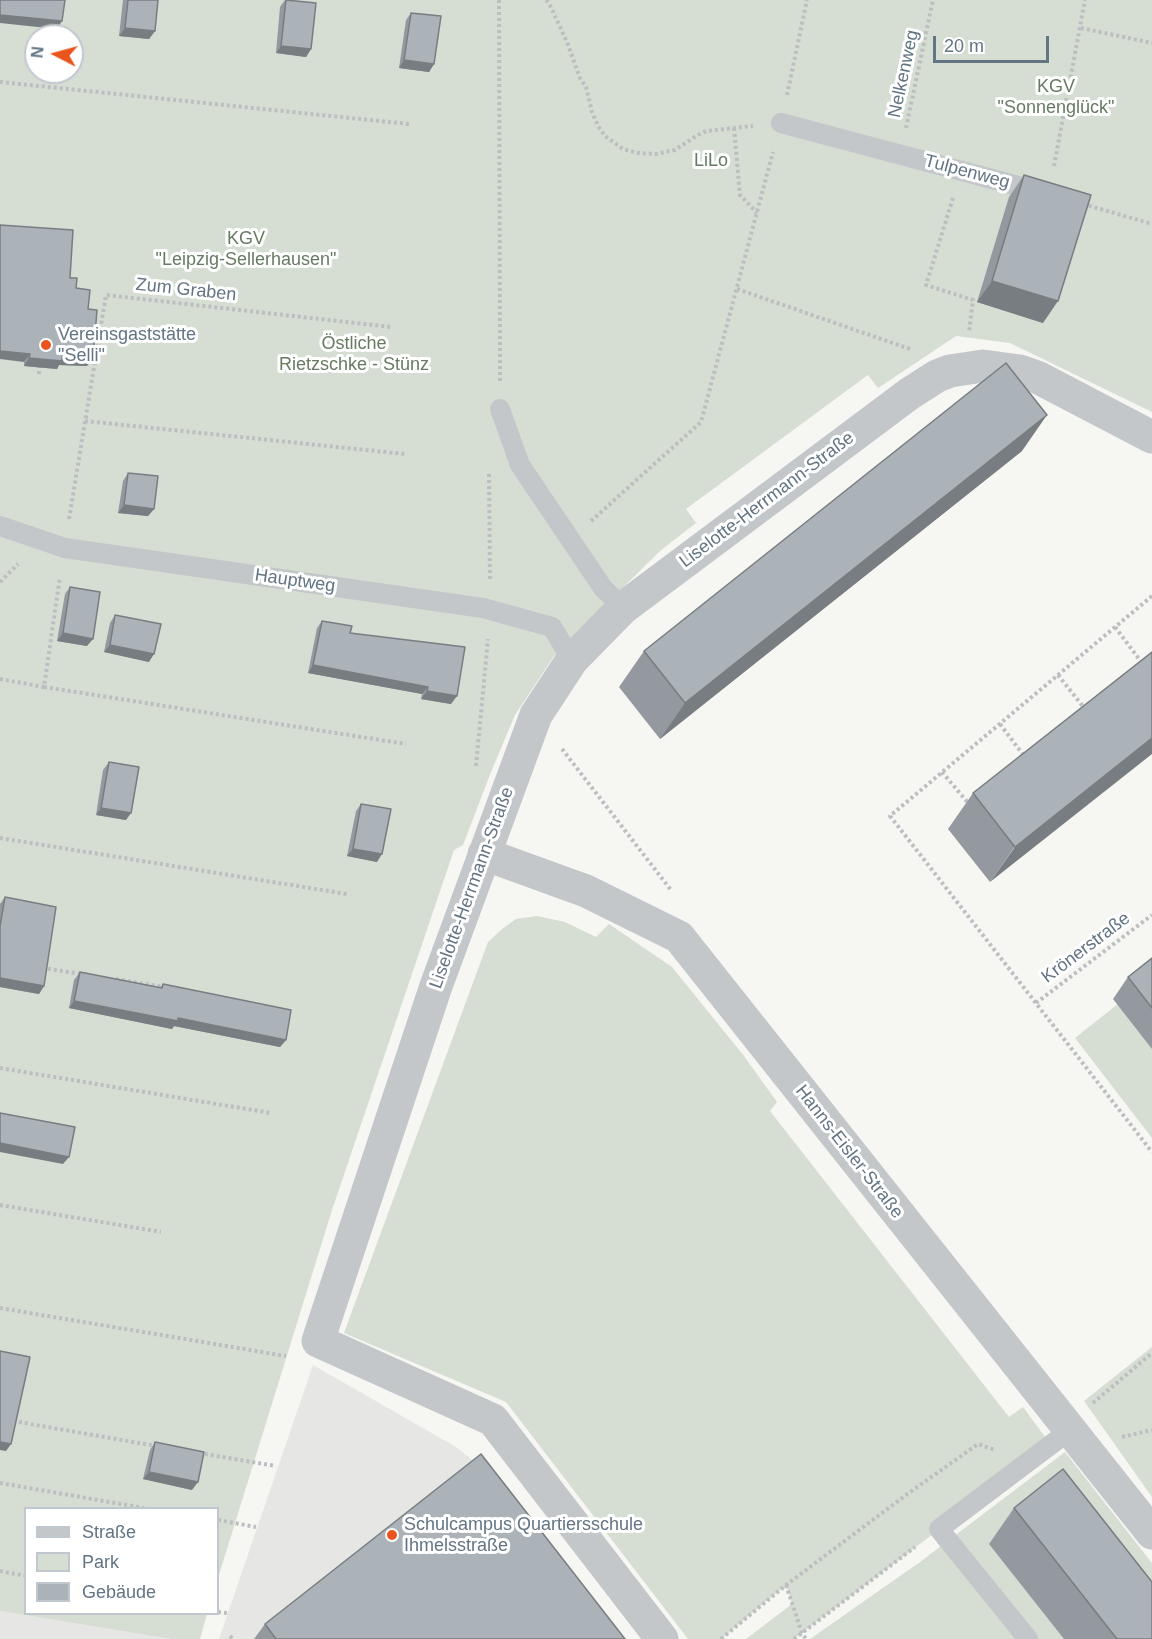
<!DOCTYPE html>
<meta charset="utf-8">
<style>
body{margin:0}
#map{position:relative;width:1152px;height:1639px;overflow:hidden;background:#f6f6f2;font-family:Arial,sans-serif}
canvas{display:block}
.legend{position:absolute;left:24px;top:1507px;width:195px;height:108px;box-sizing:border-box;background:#fff;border:2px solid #c1c7ce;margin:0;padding:8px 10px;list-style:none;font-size:18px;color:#637484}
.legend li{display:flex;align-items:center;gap:12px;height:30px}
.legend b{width:30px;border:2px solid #c1c7ce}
.north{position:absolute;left:24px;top:24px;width:60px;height:60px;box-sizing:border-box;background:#fff;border:2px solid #c1c7ce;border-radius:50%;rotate:276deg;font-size:16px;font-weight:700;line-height:24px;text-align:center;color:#637484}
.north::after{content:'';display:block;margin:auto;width:21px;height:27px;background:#ea551e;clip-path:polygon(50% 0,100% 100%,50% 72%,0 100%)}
.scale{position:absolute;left:933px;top:36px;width:116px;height:27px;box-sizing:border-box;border:3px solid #637484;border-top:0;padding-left:8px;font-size:18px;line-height:21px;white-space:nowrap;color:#637484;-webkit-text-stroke:4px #fff;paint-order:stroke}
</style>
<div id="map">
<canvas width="1152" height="1639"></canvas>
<ul class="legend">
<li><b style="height:8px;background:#c3c7ca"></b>Straße</li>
<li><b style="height:16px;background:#d6ddd3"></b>Park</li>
<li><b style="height:16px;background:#abb2b8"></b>Gebäude</li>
</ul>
<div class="north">N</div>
<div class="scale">20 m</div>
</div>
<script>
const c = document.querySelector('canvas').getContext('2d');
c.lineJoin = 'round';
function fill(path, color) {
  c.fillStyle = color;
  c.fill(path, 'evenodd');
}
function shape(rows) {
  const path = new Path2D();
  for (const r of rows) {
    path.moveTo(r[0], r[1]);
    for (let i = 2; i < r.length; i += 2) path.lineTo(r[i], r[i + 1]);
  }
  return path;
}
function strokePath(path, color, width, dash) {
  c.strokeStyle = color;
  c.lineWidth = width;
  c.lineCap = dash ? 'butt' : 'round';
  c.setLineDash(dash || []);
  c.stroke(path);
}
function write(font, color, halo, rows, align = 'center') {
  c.font = font + ' Arial,sans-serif';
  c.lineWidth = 6;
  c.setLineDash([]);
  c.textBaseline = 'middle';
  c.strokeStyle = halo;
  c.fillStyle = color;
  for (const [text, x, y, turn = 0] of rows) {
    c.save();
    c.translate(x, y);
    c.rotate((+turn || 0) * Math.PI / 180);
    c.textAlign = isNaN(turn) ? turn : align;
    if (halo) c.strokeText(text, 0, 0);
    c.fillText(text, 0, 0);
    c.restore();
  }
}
fill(shape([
 [313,1365,456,1447,470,1458,608,1639,219,1639],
 [0,1611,171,1639,0,1639]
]), '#e6e7e5');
fill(shape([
 [0,0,1152,0,1152,412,1010,343,956,336,878,388,868,375,686,509,696,523,660,551,554,656,515,715,491,772,463,845,454,850,332,1210,218,1578,218,1508,26,1508,26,1614,207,1614,200,1639,171,1639,0,1611],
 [36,36,72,36,72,72,36,72],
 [537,916,565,922,596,937,609,924,672,967,744,1056,777,1102,770,1111,1009,1417,1023,1407,1051,1445,794,1639,746,1639,792,1604,786,1585,721,1639,688,1639,506,1402,344,1333,488,942,502,929,516,919],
 [1152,977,1152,1138,1075,1038],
 [1152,1347,1152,1497,1084,1401],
 [1065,1452,1152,1563,1152,1639,810,1639,920,1562]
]), '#d6ddd3');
strokePath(shape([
 [499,0,500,381],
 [546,0,549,3,567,42,580,78,586,87,592,112,598,126,605,136,623,149,638,153,656,154,675,150,696,136,706,131,753,126],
 [1081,28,1152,43],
 [0,82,409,124],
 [787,95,807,0],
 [734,128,740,195,757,213],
 [906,128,933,0],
 [1054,166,1085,0],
 [953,198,926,285,973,300,969,332],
 [1083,204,1152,224],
 [737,289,910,349],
 [39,374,39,364],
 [85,421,405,454],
 [489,474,490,580],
 [69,519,106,295,391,327],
 [591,521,701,422,773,152],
 [0,582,18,564],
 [1152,596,890,816,1152,1152],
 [1115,627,1142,663],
 [1058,675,1085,709],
 [0,679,44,687,60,577],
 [44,687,406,744],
 [1000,724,1024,756],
 [562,749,671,890],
 [476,766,488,639],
 [942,772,969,804],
 [0,838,347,894],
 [42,968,82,974],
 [116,979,165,987],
 [1036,1003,1152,915],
 [0,1068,271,1113],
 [0,1205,161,1232],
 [0,1308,286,1356],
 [1093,1403,1152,1353],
 [13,1421,156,1446],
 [1122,1437,1152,1430],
 [199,1453,276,1466],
 [0,1483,144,1508],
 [218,1520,256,1527],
 [0,1571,26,1576],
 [786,1585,802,1633,806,1639],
 [218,1612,227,1613],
 [230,1636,233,1639],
 [721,1639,786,1585,906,1495,978,1444,995,1450],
 [794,1639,915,1547]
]), '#bcbfc1', 4, [3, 3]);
strokePath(shape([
 [781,123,1041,192],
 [500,409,520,465,603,588,623,608],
 [0,526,65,548,483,608,552,627,572,660],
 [1028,1639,939,1529,1069,1431]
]), '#c3c7ca', 20);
strokePath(shape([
 [484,854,586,891,679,937,1152,1533],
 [662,1639,493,1420,318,1341,436,986,536,715,572,660,623,608,909,394,937,376,950,371,983,366,1020,371,1037,377,1152,437]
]), '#c3c7ca', 33);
fill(shape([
 [123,0,158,0,155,31,149,39,119,36],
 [285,0,311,49,306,57,276,53,280,7],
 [411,13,434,64,429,72,399,68,406,20],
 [1024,175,1043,323,977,302,1009,197],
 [70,278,88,309,87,366,59,365,57,369,24,366,24,362],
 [1022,451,660,739,619,687,644,651],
 [128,473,154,509,148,516,118,513,123,481],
 [70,587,87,646,57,641,65,594],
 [115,615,149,662,104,652,110,623],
 [322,621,350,633,451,704,421,699,422,694,308,673,317,628],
 [1152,652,990,882,948,829,973,793],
 [109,762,126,820,96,815,103,770],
 [361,804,377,862,347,856,356,811],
 [5,897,44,986,39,994,0,987,0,904],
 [1152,958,1152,1049,1113,999,1128,977],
 [80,972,160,988,163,984,286,1040,280,1047,174,1026,172,1029,69,1008,74,980],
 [155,1442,192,1490,143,1479,150,1450],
 [1014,1508,1152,1639,1064,1639,989,1544],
 [265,1624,625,1639,254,1639]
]), '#93999e');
fill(shape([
 [0,15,62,21,57,29,0,23],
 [125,28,155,31,149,39,119,36],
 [281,46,311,49,306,57,276,53],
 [404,60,434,64,429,72,399,68],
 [992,281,1058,301,1043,323,977,302],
 [0,351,30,354,24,362,0,359],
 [62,357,93,359,87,366,59,365,57,369,24,366,29,358],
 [1047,415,1022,451,660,739,685,703],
 [124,505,154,509,148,516,118,513],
 [63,633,93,639,87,646,57,641],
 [110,645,154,654,149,662,104,652],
 [313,665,428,687,422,694,308,673],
 [427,691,457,696,451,704,421,699],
 [1152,738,1152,754,990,882,1015,847],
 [101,808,131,813,126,820,96,815],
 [353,849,382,854,377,862,347,856],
 [0,978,44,986,39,994,0,987],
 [74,1001,178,1018,286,1040,280,1047,174,1026,172,1029,69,1008],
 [0,1143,69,1157,63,1164,0,1152],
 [0,1442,11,1444,6,1451,0,1450],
 [149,1472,198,1482,192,1490,143,1479]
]), '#787d81');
const building = shape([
 [0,0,65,0,62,21,0,15,0,0],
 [128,0,158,0,155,31,125,28,128,0],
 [286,0,316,3,311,49,281,46,286,0],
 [411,13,441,16,434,64,404,60,411,13],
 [1024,175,1091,195,1058,301,992,281,1024,175],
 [0,225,73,230,70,278,77,278,76,288,90,290,88,309,97,310,93,359,62,357,62,361,29,358,30,354,0,351,0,225],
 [1006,363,1047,415,685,703,644,651,1006,363],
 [128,473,158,476,154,509,124,505,128,473],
 [70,587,100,592,93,639,63,633,70,587],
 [115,615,161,624,154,654,110,645,115,615],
 [322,621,352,626,350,633,465,647,457,696,427,691,428,687,313,665,322,621],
 [1152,652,1152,738,1015,847,973,793,1152,652],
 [109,762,139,767,131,813,101,808,109,762],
 [361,804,391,809,382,854,353,849,361,804],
 [5,897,56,907,44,986,0,978,0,979,0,926,5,897],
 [1152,958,1152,1008,1128,977,1152,958],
 [80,972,162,988,163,984,291,1010,286,1040,178,1018,178,1021,74,1001,80,972],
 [0,1113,75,1127,69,1157,0,1143,0,1113],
 [0,1351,30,1357,11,1444,0,1442,0,1351],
 [155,1442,204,1452,198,1482,149,1472,155,1442],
 [481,1454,625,1639,276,1639,265,1624,481,1454],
 [1063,1469,1152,1582,1152,1639,1117,1639,1014,1508,1063,1469]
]);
fill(building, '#abb2b8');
strokePath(building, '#787d81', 1.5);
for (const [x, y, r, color] of [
 [46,345,6,"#ea551e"],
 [392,1535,6,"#ea551e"]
]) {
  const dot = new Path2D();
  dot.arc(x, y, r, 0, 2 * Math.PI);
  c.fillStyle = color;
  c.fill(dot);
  strokePath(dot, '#fff', 2);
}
write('18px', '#637484', '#fff', [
 ["Nelkenweg",904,74,-78],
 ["Tulpenweg",967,172,15],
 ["Zum Graben",186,290,6],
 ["Liselotte-Herrmann-Straße",767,500,-37],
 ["Hauptweg",295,581,8],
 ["Liselotte-Herrmann-Straße",472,888,-70],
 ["Krönerstraße",1086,948,-37],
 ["Hanns-Eisler-Straße",849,1152,52]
]);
write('18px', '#667b62', '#fff', [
 ["KGV",1056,87],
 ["\"Sonnenglück\"",1056,108],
 ["LiLo",711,161],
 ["KGV",246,239],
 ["\"Leipzig-Sellerhausen\"",246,260],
 ["Östliche",354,344],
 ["Rietzschke - Stünz",354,365]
]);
write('18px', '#637484', '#fff', [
 ["Vereinsgaststätte",58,335],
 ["\"Selli\"",58,356],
 ["Schulcampus Quartiersschule",404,1525],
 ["Ihmelsstraße",404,1546]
], 'left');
</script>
